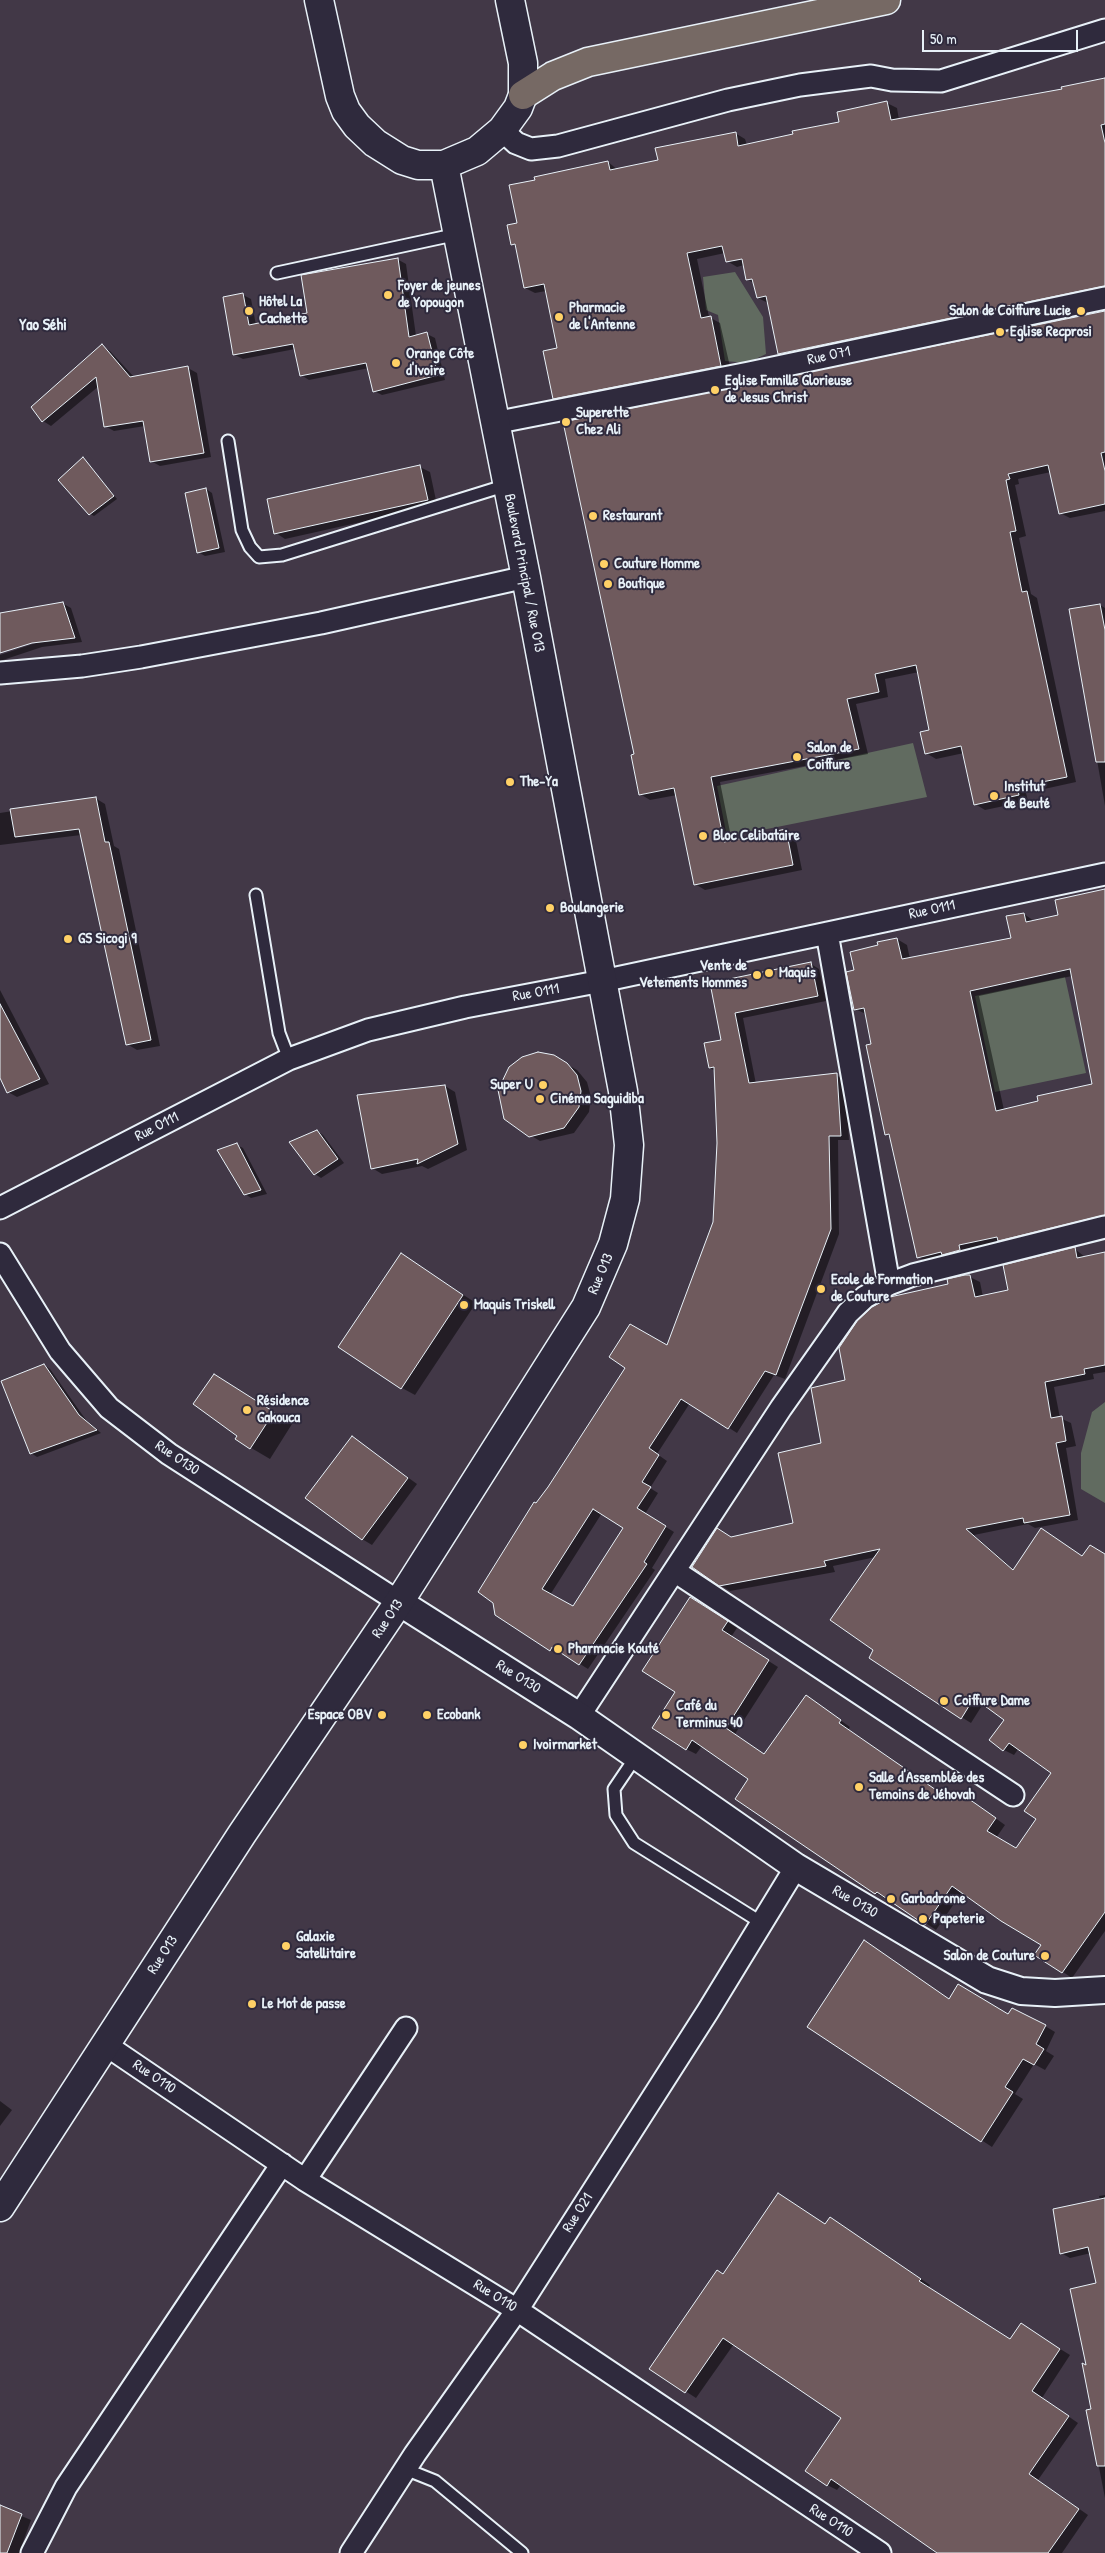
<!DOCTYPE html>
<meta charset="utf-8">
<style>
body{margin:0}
#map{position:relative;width:1105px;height:2553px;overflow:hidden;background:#423847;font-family:"Patrick Hand",sans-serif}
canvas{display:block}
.scale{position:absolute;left:922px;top:30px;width:156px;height:22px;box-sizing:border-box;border:2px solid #e8f1f8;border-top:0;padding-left:6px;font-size:15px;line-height:18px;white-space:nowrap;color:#e8f1f8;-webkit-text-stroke:4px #2f2a3d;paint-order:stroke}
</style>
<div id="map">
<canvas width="1105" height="2553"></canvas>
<div class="scale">50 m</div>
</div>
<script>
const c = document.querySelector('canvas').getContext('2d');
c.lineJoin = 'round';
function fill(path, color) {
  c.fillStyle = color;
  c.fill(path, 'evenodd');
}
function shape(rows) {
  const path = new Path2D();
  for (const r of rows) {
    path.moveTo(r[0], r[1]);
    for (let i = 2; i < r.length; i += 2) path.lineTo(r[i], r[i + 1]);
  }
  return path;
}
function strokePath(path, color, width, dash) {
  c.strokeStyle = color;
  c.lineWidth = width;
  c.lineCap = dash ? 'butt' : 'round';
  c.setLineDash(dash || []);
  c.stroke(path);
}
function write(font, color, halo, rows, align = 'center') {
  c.font = font + ' "Patrick Hand",sans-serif';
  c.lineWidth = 4;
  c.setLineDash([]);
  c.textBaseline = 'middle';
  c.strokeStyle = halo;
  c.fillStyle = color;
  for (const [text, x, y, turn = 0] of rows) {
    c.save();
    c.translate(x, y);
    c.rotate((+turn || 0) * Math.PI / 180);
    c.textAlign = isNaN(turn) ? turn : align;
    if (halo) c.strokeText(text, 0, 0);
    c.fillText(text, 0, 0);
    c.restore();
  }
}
fill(shape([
 [735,272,763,317,766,354,747,363,725,361,718,315,706,310,703,277],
 [913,743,927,797,727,837,717,786],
 [1065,977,1086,1073,995,1092,975,996],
 [1105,1402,1105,1503,1081,1489,1081,1453,1092,1412]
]), '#616b60');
fill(shape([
 [1105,79,1105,292,789,359,779,353,768,303,758,298,755,284,747,279,744,265,737,267,727,261,725,253,697,259,709,317,720,323,731,371,564,404,554,398,559,348,546,291,535,293,525,288,517,247,512,244,518,224,608,162,618,170,659,161,735,133,745,139,747,145,841,123,887,103,897,108,899,120,1063,90],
 [397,259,406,264,416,336,427,334,435,338,445,380,382,395,374,391,369,368,309,380,301,375,295,349,243,359,235,355,243,295,251,299,256,325,308,314],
 [1105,312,1105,511,1070,518,1060,513,1051,472,1018,479,1019,484,1015,485,1026,536,1019,538,1031,594,1037,598,1076,782,1026,793,1028,801,985,810,975,804,964,753,936,759,926,753,930,731,919,672,885,679,888,697,856,704,868,754,720,782,732,842,786,831,795,836,802,870,705,890,695,884,677,795,650,800,640,794,636,755],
 [102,346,110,351,134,377,188,368,197,373,211,457,160,466,151,461,145,426,114,431,105,426,99,386,51,426,43,421,33,407],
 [84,459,117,499,94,516,90,514],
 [420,467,430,472,437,505,285,539,276,533],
 [206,489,212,493,225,552,205,556,198,552],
 [62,603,71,608,82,642,42,647,0,661,0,655,39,642,38,639,0,652,0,615],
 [1100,605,1105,608,1105,806,1071,610],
 [95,798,105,804,114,846,119,849,160,1046,137,1050,127,1044,81,835,0,845,0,813],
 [1105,890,1105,1222,928,1262,918,1257,890,1137,886,1134,866,1014,855,1009,855,971,879,946,897,939,907,945,910,959,1013,939,1024,914,1034,921,1059,916],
 [1072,976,1094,1085,1039,1102,1004,1110,979,996],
 [811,964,819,969,826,1001,743,1018,756,1084,836,1075,845,1080,849,1140,838,1140,839,1234,785,1379,774,1375,737,1433,690,1403,657,1454,667,1461,650,1488,658,1493,645,1514,674,1532,652,1568,655,1570,588,1669,561,1652,559,1655,550,1650,496,1614,537,1505,668,1347,714,1222,718,1143,715,1071,710,1068,723,1041,711,984],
 [602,1513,625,1527,573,1608,550,1595],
 [0,990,49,1084,17,1097,8,1092,0,1075],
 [553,1056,577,1070,587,1082,591,1097,589,1112,574,1133,540,1141,530,1135],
 [445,1086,455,1092,467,1150,428,1169,422,1166,382,1174,372,1168],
 [317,1131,323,1135,344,1163,321,1178,315,1174],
 [237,1145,243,1148,267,1194,251,1198,245,1194],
 [1075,1249,1085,1257,1105,1253,1105,1372,1093,1374,1094,1379,1054,1387,1060,1418,1071,1423,1076,1446,1066,1448,1078,1520,1035,1528,1028,1524,974,1535,1014,1570,1105,1555,1105,1931,1072,1978,1036,1954,1043,1944,962,1892,936,1930,887,1897,886,1899,876,1893,736,1798,750,1779,702,1746,696,1754,686,1749,677,1691,701,1604,737,1628,731,1637,778,1667,735,1734,765,1755,816,1703,850,1727,848,1730,953,1802,969,1799,1005,1825,996,1838,1016,1849,1038,1819,1052,1773,1019,1748,1014,1755,1004,1750,1005,1720,983,1704,971,1723,927,1696,875,1650,876,1557,833,1566,835,1572,730,1591,720,1585,731,1538,794,1524,847,1381,950,1285,970,1277,980,1282,983,1297,1009,1291],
 [414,1263,476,1303,415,1395,402,1388],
 [44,1365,50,1369,86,1420,101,1433,37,1457,31,1453],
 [233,1387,292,1424,270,1459,236,1439,239,1435],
 [362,1444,417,1484,372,1545,362,1539],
 [949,2000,1045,2026,1055,2032,1046,2051,1054,2056,1045,2070,1034,2064,1015,2094,1023,2099,992,2147,809,2027],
 [0,2101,12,2110,0,2126],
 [1105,2195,1105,2498,1088,2411,1092,2410,1088,2367,1097,2284,1091,2253,1070,2258,1061,2253,1100,2200,1099,2196],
 [840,2224,930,2285,928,2288,1011,2340,1031,2331,1070,2355,1042,2398,1078,2423,1038,2480,1088,2515,1062,2553,936,2553,931,2550,932,2548,841,2485,837,2490,827,2485,843,2418,734,2344,696,2398,651,2369,723,2275,825,2225],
 [0,2507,31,2520,19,2553,0,2553]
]), '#0007');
const building = shape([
 [1105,78,1105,124,1101,125,1105,143,1105,286,778,354,766,296,757,298,752,279,746,280,742,259,726,262,722,246,687,253,701,318,711,316,721,366,553,399,543,351,557,348,544,284,524,288,515,244,511,245,507,225,517,223,509,185,535,180,534,177,608,161,610,170,658,160,655,148,736,132,738,146,793,134,792,131,839,122,837,112,887,101,891,120,1062,89,1061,87,1105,78],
 [398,258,409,337,427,332,438,375,373,392,366,363,300,376,293,344,233,355,223,297,243,293,249,325,307,313,301,275,398,258],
 [1105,311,1105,452,1101,453,1105,471,1105,504,1059,514,1048,465,1008,474,1010,479,1006,480,1016,531,1010,532,1022,592,1027,591,1067,777,1017,787,1019,795,974,805,961,746,925,754,920,732,929,730,916,665,875,674,879,692,847,699,859,749,711,777,724,842,786,829,793,865,694,885,674,788,639,795,631,755,634,754,563,422,1105,311],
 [102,344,130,377,188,366,204,453,150,462,143,421,104,427,96,377,42,422,31,407,102,344],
 [83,457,114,496,89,515,58,480,83,457],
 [420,465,428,500,274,534,267,499,420,465],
 [206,488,219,548,197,553,185,493,206,488],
 [63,602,75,638,32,643,0,653,0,613,63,602],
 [1100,604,1105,630,1105,762,1096,762,1069,609,1100,604],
 [96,797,105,842,109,842,151,1040,126,1045,79,829,15,837,10,809,96,797],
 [1105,889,1105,1215,998,1241,997,1237,959,1245,960,1250,942,1255,941,1252,917,1258,889,1134,885,1135,866,1045,871,1044,864,1008,854,1010,846,972,854,970,850,952,878,945,877,942,897,938,902,959,1011,938,1006,916,1024,913,1026,922,1058,915,1055,900,1105,889],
 [1070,969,1092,1084,1037,1096,1038,1101,996,1111,970,991,1070,969],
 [811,962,818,996,735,1013,749,1083,837,1073,841,1136,829,1136,831,1229,776,1375,765,1371,728,1429,681,1399,649,1448,659,1455,642,1482,651,1487,637,1508,666,1526,644,1562,647,1564,579,1665,552,1647,550,1651,495,1615,493,1603,478,1592,534,1502,536,1503,548,1487,625,1368,609,1357,630,1324,667,1345,713,1222,717,1143,714,1067,709,1068,704,1043,721,1040,710,983,811,962],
 [593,1509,623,1528,573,1606,542,1589,593,1509],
 [0,1004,40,1079,7,1093,0,1078,0,1004],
 [538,1052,554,1055,567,1063,577,1075,581,1091,579,1107,564,1128,529,1137,504,1119,498,1090,509,1067,522,1057,538,1052],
 [445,1085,458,1144,417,1164,418,1159,371,1169,357,1095,445,1085],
 [317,1130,338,1159,314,1175,289,1142,317,1130],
 [237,1143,261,1190,244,1195,217,1150,237,1143],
 [1075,1247,1077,1258,1105,1252,1105,1365,1084,1369,1085,1374,1045,1382,1051,1418,1062,1416,1066,1441,1056,1443,1070,1515,1024,1523,1023,1518,966,1529,1013,1570,1041,1528,1082,1556,1090,1545,1105,1554,1105,1912,1062,1973,1034,1955,1041,1945,1001,1921,952,1886,925,1925,877,1892,875,1894,735,1799,748,1779,692,1740,686,1750,652,1728,675,1692,642,1671,690,1597,728,1621,722,1630,769,1660,726,1728,764,1754,806,1695,841,1720,839,1723,952,1801,959,1792,996,1818,987,1831,1016,1848,1036,1819,1024,1811,1051,1773,1009,1743,1003,1751,989,1740,1004,1720,974,1698,961,1719,869,1658,873,1650,830,1620,880,1549,824,1561,826,1566,719,1586,692,1567,717,1528,731,1537,793,1523,778,1453,821,1443,811,1388,845,1380,839,1348,857,1321,872,1307,890,1297,948,1284,947,1279,965,1275,970,1275,975,1297,1008,1290,1003,1265,1075,1247],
 [401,1253,463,1295,401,1389,338,1347,401,1253],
 [44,1364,79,1415,97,1430,30,1454,1,1381,44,1364],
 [214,1374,274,1412,250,1449,235,1439,237,1436,193,1404,214,1374],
 [352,1436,408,1478,362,1540,305,1498,352,1436],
 [864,1940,949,1999,958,1984,1008,2014,1012,2008,1046,2025,1036,2044,1044,2049,1034,2065,1023,2059,1005,2087,1013,2092,981,2142,807,2027,864,1940],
 [778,2193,825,2224,830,2217,921,2279,919,2281,1010,2339,1021,2323,1060,2349,1032,2391,1069,2416,1029,2474,1079,2509,1048,2553,937,2553,831,2479,827,2486,805,2471,841,2418,723,2338,685,2393,649,2369,717,2270,723,2274,778,2193],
 [1105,2198,1105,2466,1097,2466,1086,2410,1091,2409,1082,2363,1086,2365,1070,2289,1096,2283,1088,2247,1060,2254,1053,2209,1105,2198],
 [0,2505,22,2514,7,2553,0,2553,0,2505]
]);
fill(building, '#6f5a5d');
strokePath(building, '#e8f1f8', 1);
const service = shape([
 [277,273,458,234],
 [228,441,242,530,250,547,259,557,282,555,507,485],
 [256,895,279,1033,289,1059],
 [637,1755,614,1789,616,1815,634,1843,762,1923],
 [405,2469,435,2481,522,2553]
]);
const minor = shape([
 [502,130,516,143,531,149,558,146,728,100,800,85,871,76,892,80,941,81,1105,30],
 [494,423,749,373,1105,298],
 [0,673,82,666,141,657,321,623,526,577],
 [827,933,889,1284],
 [0,1208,289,1059,368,1030,465,1007,602,981,1105,874],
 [0,1254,60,1351,109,1408,169,1454,399,1602],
 [676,1572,1013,1795],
 [579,1716,781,1408,848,1313,865,1297,889,1284,913,1275,1105,1227],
 [106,2045,305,2180,517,2310,880,2553],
 [305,2180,406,2028],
 [32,2553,66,2487,282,2164],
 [351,2553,415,2454,517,2310,708,2011,796,1867]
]);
const tertiary = shape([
 [399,1602,579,1716,796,1867,987,1980,1021,1991,1055,1993,1105,1990]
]);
const secondary = shape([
 [319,0,340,96,346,111,357,126,375,143,402,160,418,165,444,165,477,151,502,130,518,108,523,95,523,63,510,0],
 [0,2207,242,1834,399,1602,586,1307,613,1244,625,1199,629,1145,623,1091,526,577,444,165]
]);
const motorway = shape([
 [523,95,553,76,588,62,886,0]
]);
strokePath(service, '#e8f1f8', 15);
strokePath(minor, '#e8f1f8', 25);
strokePath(tertiary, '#e8f1f8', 30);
strokePath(secondary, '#e8f1f8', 31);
strokePath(motorway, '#e8f1f8', 31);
strokePath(service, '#2f2a3d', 11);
strokePath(minor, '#2f2a3d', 21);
strokePath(tertiary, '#2f2a3d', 26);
strokePath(secondary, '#2f2a3d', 28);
strokePath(motorway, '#766964', 28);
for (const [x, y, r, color] of [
 [388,295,5,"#ffd166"],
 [249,311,5,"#ffd166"],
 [1081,311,5,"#ffd166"],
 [559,317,5,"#ffd166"],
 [1000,332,5,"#ffd166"],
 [396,363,5,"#ffd166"],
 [715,390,5,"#ffd166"],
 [566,422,5,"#ffd166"],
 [593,516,5,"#ffd166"],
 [604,564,5,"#ffd166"],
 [608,584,5,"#ffd166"],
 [797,757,5,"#ffd166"],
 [510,782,5,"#ffd166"],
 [994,796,5,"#ffd166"],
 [703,836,5,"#ffd166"],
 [550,908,5,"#ffd166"],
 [68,939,5,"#ffd166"],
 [769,973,5,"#ffd166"],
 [757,975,5,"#ffd166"],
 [543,1085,5,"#ffd166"],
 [540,1099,5,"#ffd166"],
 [821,1289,5,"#ffd166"],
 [464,1305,5,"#ffd166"],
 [247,1410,5,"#ffd166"],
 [558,1649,5,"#ffd166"],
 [944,1701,5,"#ffd166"],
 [382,1715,5,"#ffd166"],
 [427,1715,5,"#ffd166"],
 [666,1715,5,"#ffd166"],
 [523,1745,5,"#ffd166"],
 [859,1787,5,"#ffd166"],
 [891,1899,5,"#ffd166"],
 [923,1919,5,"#ffd166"],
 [286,1946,5,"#ffd166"],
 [1045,1956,5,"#ffd166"],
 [252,2004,5,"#ffd166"]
]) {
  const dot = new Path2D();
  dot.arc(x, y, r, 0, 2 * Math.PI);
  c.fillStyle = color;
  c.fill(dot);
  strokePath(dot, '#2f2a3d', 2);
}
write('bold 15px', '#e8f1f8', '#2f2a3d', [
 ["Foyer de jeunes",398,286],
 ["de Yopougon",398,303],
 ["Hôtel La",259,302],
 ["Cachette",259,319],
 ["Pharmacie",569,308],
 ["de l'Antenne",569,325],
 ["Salon de Coiffure Lucie",1071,311,"right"],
 ["Eglise Recprosi",1010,332],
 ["Orange Côte",406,354],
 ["d'Ivoire",406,371],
 ["Eglise Famille Glorieuse",725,381],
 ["de Jesus Christ",725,398],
 ["Superette",576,413],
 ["Chez Ali",576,430],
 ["Restaurant",603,516],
 ["Couture Homme",614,564],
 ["Boutique",618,584],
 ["Salon de",807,748],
 ["Coiffure",807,765],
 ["The-Ya",520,782],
 ["Institut",1004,787],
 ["de Beuté",1004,804],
 ["Bloc Celibataire",713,836],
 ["Boulangerie",560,908],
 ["GS Sicogi 9",78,939],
 ["Vente de",747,966,"right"],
 ["Vetements Hommes",747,983,"right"],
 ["Maquis",779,973],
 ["Super U",533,1085,"right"],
 ["Cinéma Saguidiba",550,1099],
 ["Ecole de Formation",831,1280],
 ["de Couture",831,1297],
 ["Maquis Triskell",474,1305],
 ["Résidence",257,1401],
 ["Gakouca",257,1418],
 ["Pharmacie Kouté",568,1649],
 ["Coiffure Dame",954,1701],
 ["Café du",676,1706],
 ["Terminus 40",676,1723],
 ["Espace OBV",372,1715,"right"],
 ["Ecobank",437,1715],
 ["Ivoirmarket",533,1745],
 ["Salle d'Assemblée des",869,1778],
 ["Temoins de Jéhovah",869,1795],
 ["Garbadrome",901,1899],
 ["Papeterie",933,1919],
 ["Galaxie",296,1937],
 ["Satellitaire",296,1954],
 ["Salon de Couture",1035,1956,"right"],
 ["Le Mot de passe",262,2004]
], 'left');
write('15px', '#e8f1f8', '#2f2a3d', [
 ["Rue O71",829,356,-12],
 ["Boulevard Principal / Rue O13",524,573,79],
 ["Rue O111",932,910,-12],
 ["Rue O111",536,993,-10],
 ["Rue O111",157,1127,-27],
 ["Rue O13",601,1274,-67],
 ["Rue O130",177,1458,34],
 ["Rue O13",388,1619,-56],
 ["Rue O130",518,1677,32],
 ["Rue O130",855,1902,30],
 ["Rue O13",163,1955,-57],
 ["Rue O110",154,2077,34],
 ["Rue O21",578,2213,-58],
 ["Rue O110",495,2296,32],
 ["Rue O110",831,2521,33]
]);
write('bold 16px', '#e8f1f8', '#2f2a3d', [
 ["Yao Séhi",43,326]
]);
</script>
